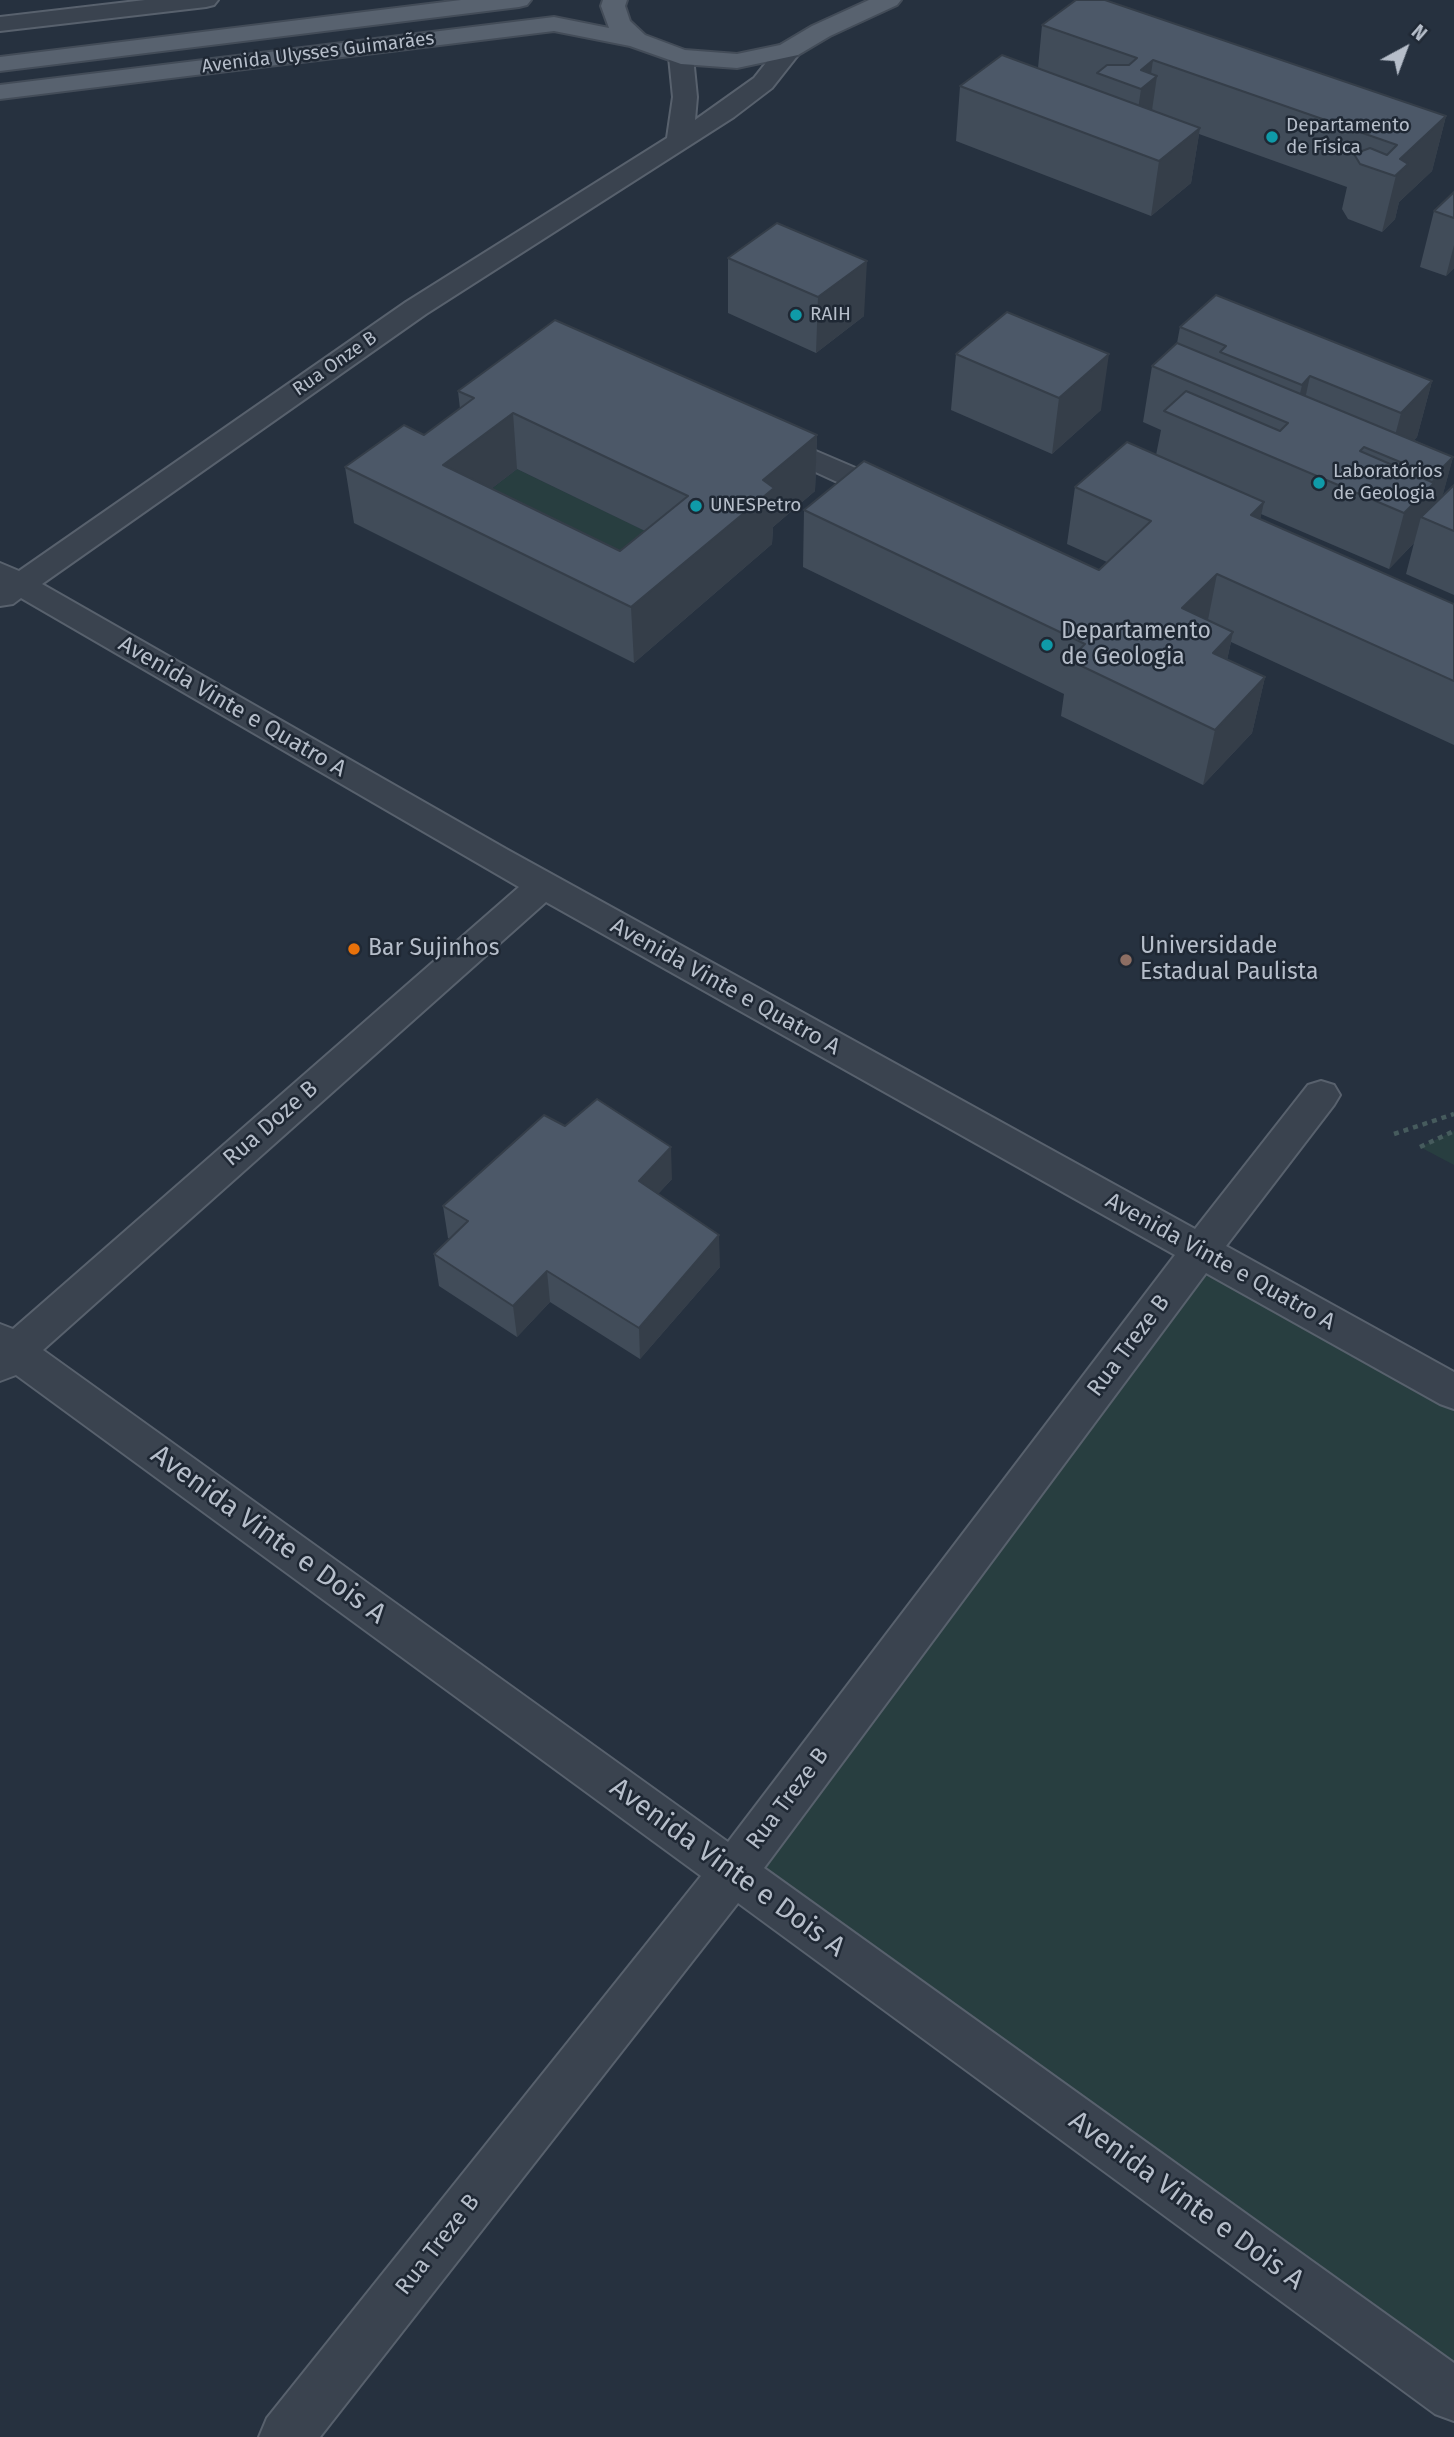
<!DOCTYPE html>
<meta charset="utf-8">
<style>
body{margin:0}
#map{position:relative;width:1454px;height:2437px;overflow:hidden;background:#26313f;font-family:"Fira Sans",sans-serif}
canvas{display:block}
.north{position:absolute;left:1370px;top:14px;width:70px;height:70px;-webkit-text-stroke:5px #1f2834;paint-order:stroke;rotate:41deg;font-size:19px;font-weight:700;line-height:28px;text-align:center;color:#b6beca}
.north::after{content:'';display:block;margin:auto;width:24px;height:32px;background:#b6beca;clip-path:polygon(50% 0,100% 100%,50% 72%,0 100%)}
</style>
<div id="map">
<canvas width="1454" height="2437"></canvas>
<div class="north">N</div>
</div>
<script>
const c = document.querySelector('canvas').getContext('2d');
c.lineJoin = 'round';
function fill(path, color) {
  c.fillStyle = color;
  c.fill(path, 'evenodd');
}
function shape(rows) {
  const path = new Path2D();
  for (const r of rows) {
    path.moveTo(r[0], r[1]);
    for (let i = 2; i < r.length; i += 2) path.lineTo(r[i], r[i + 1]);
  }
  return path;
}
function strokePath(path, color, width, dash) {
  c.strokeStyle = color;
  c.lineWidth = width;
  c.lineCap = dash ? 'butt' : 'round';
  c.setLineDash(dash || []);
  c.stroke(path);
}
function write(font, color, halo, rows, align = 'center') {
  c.font = font + ' "Fira Sans",sans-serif';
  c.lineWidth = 5;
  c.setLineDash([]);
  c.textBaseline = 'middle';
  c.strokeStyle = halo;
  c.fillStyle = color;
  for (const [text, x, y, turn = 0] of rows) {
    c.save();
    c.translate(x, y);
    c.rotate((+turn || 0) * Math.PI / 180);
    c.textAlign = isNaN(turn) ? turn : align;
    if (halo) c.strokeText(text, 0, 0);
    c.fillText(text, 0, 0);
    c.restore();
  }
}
fill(shape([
 [517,469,689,552,623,608,449,522],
 [1454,1131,1454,1165,1420,1147],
 [1200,1251,1454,1392,1454,2395,733,1872]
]), '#283e40');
const minor = shape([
 [145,0,218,0,214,5,206,7,0,31,0,17,145,0],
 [789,43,798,45,801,50,798,55,772,88,734,117,426,314,42,584,508,850,1195,1229,1308,1085,1321,1081,1334,1085,1340,1095,1334,1105,1226,1246,1454,1372,1454,1409,1440,1404,1206,1273,764,1868,1454,2363,1454,2421,1435,2414,738,1903,320,2437,259,2437,267,2418,701,1876,16,1375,0,1381,0,1324,13,1329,519,887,21,598,13,604,0,606,0,563,19,571,406,302,667,138,673,97,669,57,672,52,681,50,690,52,693,57,697,97,695,120,754,78,780,45,789,43],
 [546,902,1175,1255,728,1842,43,1350,546,902],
 [769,431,907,490,911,497,907,504,896,506,885,504,759,446,754,440,759,434,769,431]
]);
const major = shape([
 [461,0,531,0,527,5,519,7,0,71,0,57,461,0],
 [603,0,627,0,625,6,630,21,645,35,685,50,737,54,780,45,812,26,869,0,901,0,897,5,830,36,798,55,737,68,681,64,630,46,554,31,0,99,0,85,554,17,609,28,601,6,603,0]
]);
strokePath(minor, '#58616d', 4);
strokePath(major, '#434c58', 4);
strokePath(shape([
 [1394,1134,1454,1114],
 [1420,1147,1454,1131]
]), '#465b5d', 4.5, [5, 5]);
fill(minor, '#3a434f');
fill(major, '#58626f');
fill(shape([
 [1042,25,1446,116,1432,171,1399,202,1395,219,1382,232,1348,219,1342,209,1347,187,1199,134,1191,183,1151,216,956,141,960,86,1038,68],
 [1454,192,1454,268,1446,276,1420,267,1434,211],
 [728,258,864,316,816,353,728,313],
 [1180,327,1432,381,1417,437,1414,440,1453,457,1442,497,1454,485,1454,595,1406,574,1414,543,1389,569,1261,514,1260,519,1454,604,1454,745,1231,642,1227,660,1265,677,1252,733,1203,785,1061,716,1064,694,803,567,804,510,1099,570,1107,562,1067,544,1075,487,1156,455,1161,430,1143,422,1152,366,1177,343],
 [956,354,1101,410,1052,454,951,410],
 [458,391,817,435,815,491,773,527,772,544,634,663,354,523,345,467,424,435,460,409],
 [517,469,645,531,620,551,491,489],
 [672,1179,658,1194,720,1267,640,1359,550,1302,517,1337,439,1286,434,1254,450,1239,448,1238,443,1206]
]), '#414c59');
fill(shape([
 [1153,60,1150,81,1157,76,1149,131,1133,144,1141,89,1141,70],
 [1446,116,1432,171,1399,202,1395,219,1382,232,1400,159],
 [1200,128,1191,183,1151,216,1159,161],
 [1454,245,1454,268,1446,276],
 [867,261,864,316,816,353,818,297],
 [1109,354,1101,410,1052,454,1059,398],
 [1310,376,1298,432,1289,441,1302,385],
 [1432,381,1417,437,1395,460,1389,458,1401,413],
 [513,413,517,469,452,519,443,465],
 [817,435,815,491,773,527,772,544,634,663,631,607,763,480],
 [1453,457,1438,513,1421,517,1414,543,1389,569,1404,513,1431,485,1434,476],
 [1264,502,1252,558,1251,515],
 [1217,574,1206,630,1182,608],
 [1233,632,1221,688,1213,653],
 [1265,677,1252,733,1203,785,1215,730],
 [671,1147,672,1179,640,1213,639,1181],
 [719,1235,720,1267,640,1359,639,1328],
 [547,1271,550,1302,517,1337,513,1306]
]), '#353e49');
const building = shape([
 [1076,0,1105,0,1446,116,1400,159,1408,164,1395,176,1360,164,1354,154,1370,148,1387,155,1397,145,1153,60,1141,70,1157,76,1141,89,1097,73,1107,65,1129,65,1137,58,1042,25,1076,0],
 [1002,55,1200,128,1159,161,960,86,1002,55],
 [1454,192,1454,218,1434,211,1454,192],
 [777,223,867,261,818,297,728,258,777,223],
 [1216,295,1432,381,1401,413,1310,376,1302,385,1220,352,1226,346,1180,327,1216,295],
 [1007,312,1109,354,1059,398,956,354,1007,312],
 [555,320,817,435,763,480,774,488,631,607,345,467,404,425,424,435,474,398,458,391,555,320],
 [513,413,688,496,620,551,443,465,513,413],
 [1177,343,1453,457,1434,476,1364,447,1360,451,1434,483,1404,513,1164,411,1186,391,1280,431,1288,423,1152,366,1177,343],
 [1127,442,1264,502,1251,515,1454,604,1454,681,1217,574,1182,608,1233,632,1213,653,1265,677,1215,730,1069,660,1085,644,804,510,864,461,1099,570,1151,521,1075,487,1127,442],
 [1454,485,1454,531,1421,517,1454,485],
 [597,1099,671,1147,639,1181,719,1235,639,1328,547,1271,513,1306,434,1254,468,1221,443,1206,544,1115,565,1126,597,1099]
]);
fill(building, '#4c5868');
strokePath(building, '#353e49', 2);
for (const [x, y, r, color] of [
 [1272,137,7,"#0f9aa8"],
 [796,315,7,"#0f9aa8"],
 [1319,483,7,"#0f9aa8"],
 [696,506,7,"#0f9aa8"],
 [1047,645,7,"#0f9aa8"],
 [354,949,7,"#e8710a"],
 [1126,960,7,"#8d6e63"]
]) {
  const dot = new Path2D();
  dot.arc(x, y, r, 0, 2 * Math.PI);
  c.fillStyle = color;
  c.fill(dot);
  strokePath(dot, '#1f2834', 2.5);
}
write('19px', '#b6beca', '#1f2834', [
 ["Avenida Ulysses Guimarães",318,53,-7],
 ["Rua Onze B",335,364,-35]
]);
write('19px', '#b6beca', '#1f2834', [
 ["Departamento",1286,126],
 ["de Física",1286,148],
 ["RAIH",810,315],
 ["Laboratórios",1333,472],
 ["de Geologia",1333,494],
 ["UNESPetro",710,506]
], 'left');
write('23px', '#b6beca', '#1f2834', [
 ["Departamento",1061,632],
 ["de Geologia",1061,658],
 ["Universidade",1140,947],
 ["Estadual Paulista",1140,973],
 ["Bar Sujinhos",368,949]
], 'left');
write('23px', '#b6beca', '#1f2834', [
 ["Avenida Vinte e Quatro A",232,707,30],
 ["Avenida Vinte e Quatro A",725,987,29],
 ["Rua Doze B",271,1124,-41],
 ["Avenida Vinte e Quatro A",1220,1262,29],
 ["Rua Treze B",1129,1346,-53],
 ["Rua Treze B",788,1799,-53],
 ["Rua Treze B",438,2245,-52]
]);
write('28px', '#b6beca', '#1f2834', [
 ["Avenida Vinte e Dois A",268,1535,36],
 ["Avenida Vinte e Dois A",727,1868,36],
 ["Avenida Vinte e Dois A",1186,2201,36]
]);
</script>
